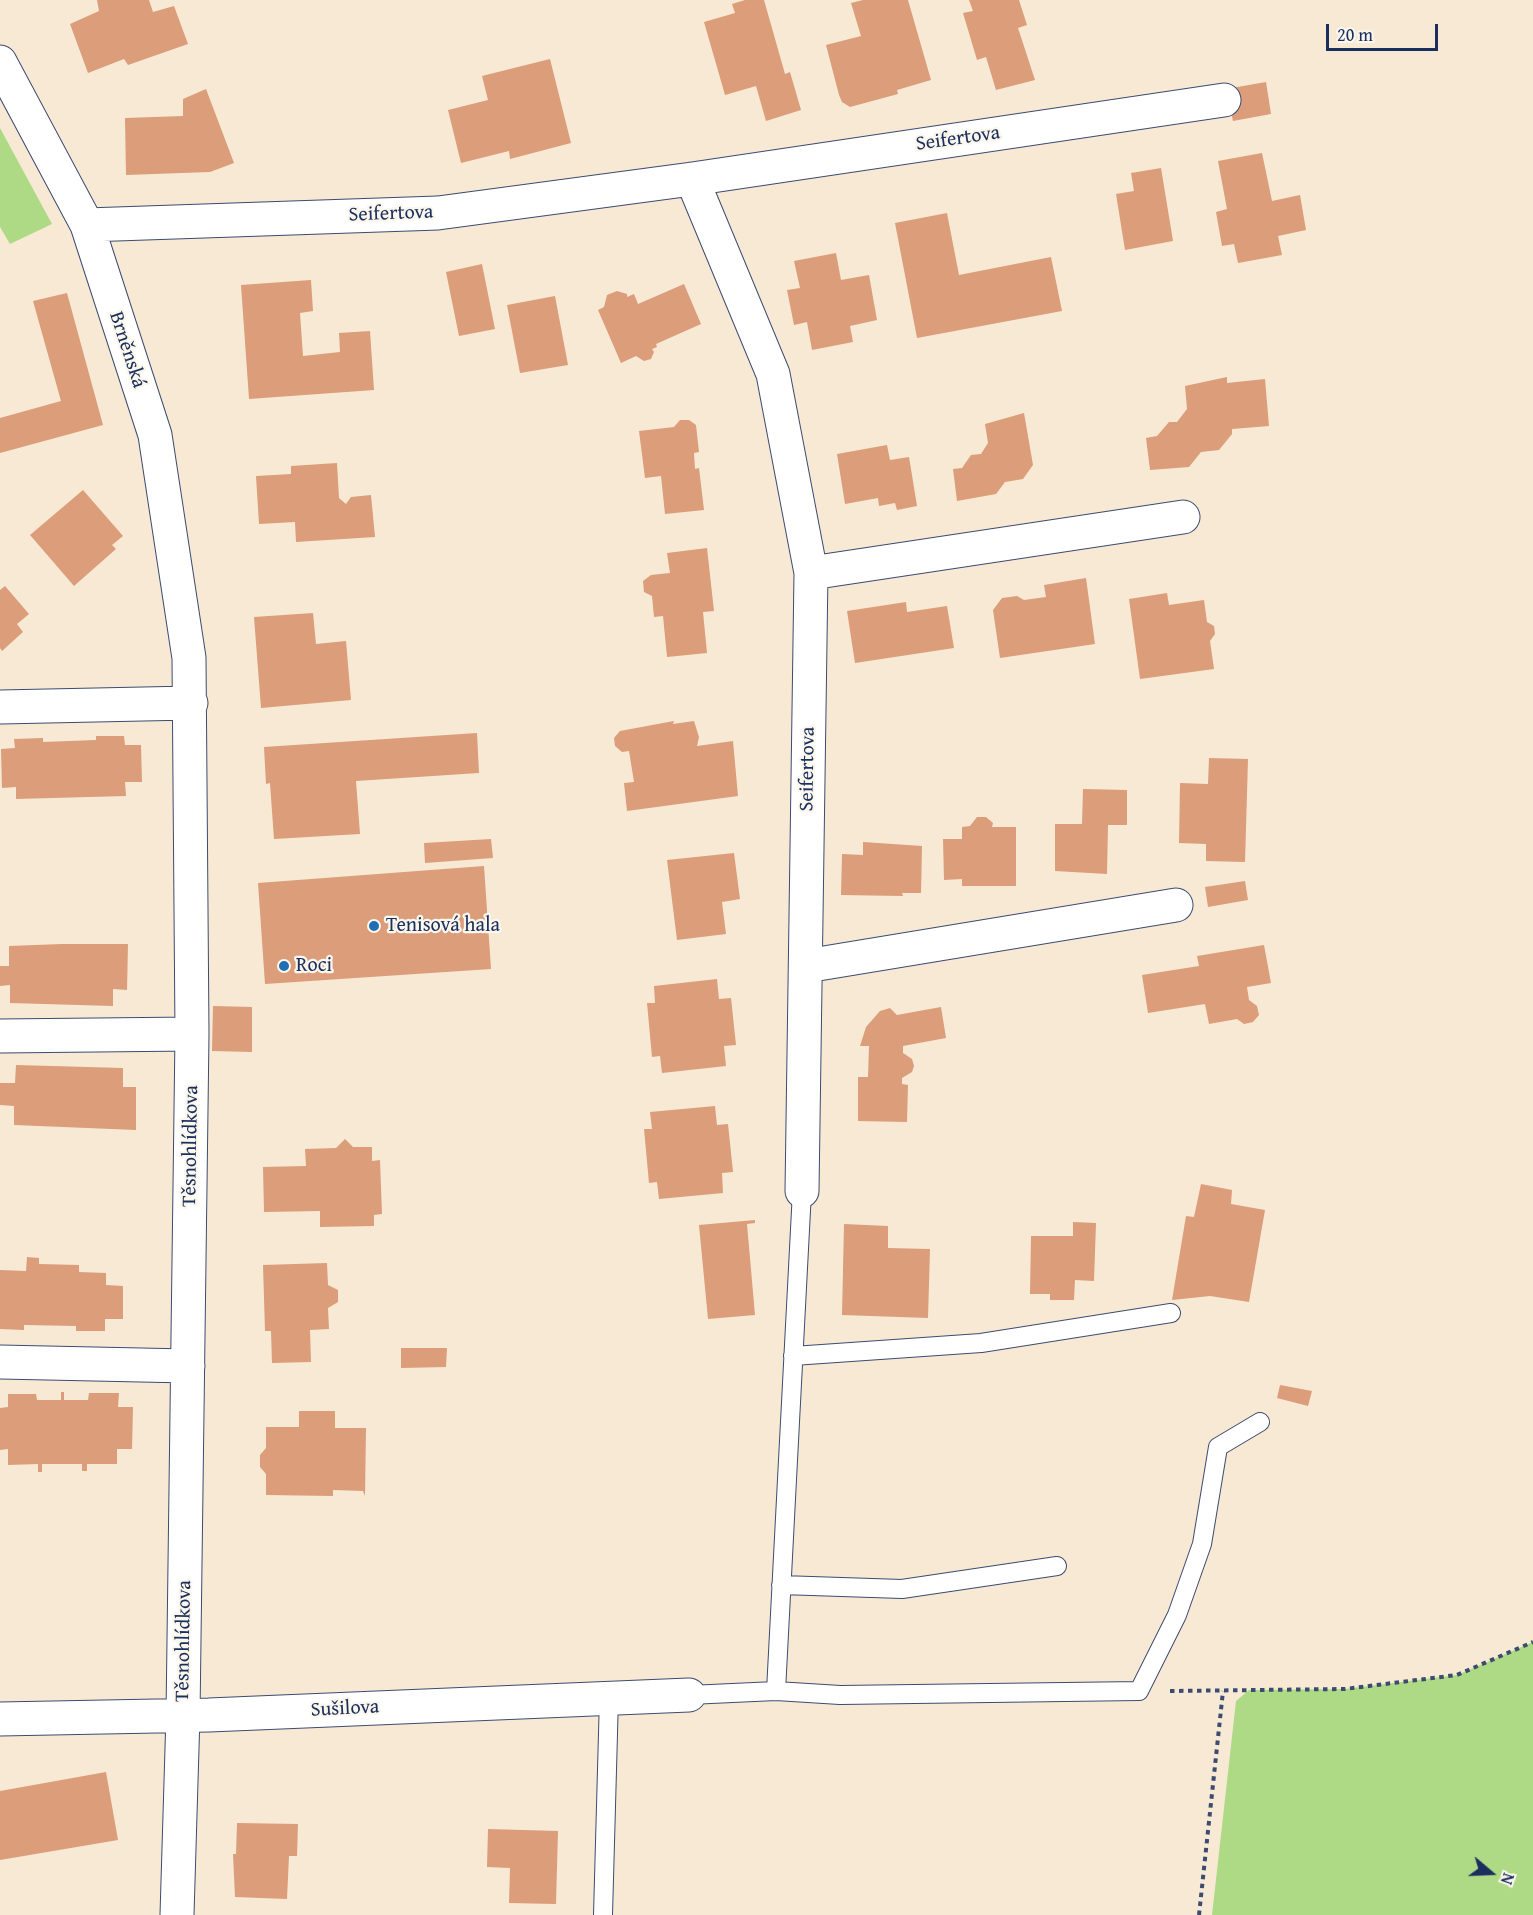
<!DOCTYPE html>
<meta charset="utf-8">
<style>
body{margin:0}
#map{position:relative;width:1533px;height:1915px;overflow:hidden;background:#f7e9d4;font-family:"Gentium Book Plus",serif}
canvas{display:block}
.north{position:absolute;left:1461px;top:1843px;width:60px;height:60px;-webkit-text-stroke:4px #fbf7ec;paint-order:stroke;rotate:109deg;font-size:16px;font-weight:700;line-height:24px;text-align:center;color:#1b2f5e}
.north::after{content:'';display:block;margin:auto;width:21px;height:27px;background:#1b2f5e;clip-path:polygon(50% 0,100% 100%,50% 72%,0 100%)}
.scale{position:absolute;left:1326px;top:24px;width:112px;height:27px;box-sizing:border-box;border:3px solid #1b2f5e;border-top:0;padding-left:8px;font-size:18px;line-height:21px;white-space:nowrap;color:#1b2f5e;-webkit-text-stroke:4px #fbf7ec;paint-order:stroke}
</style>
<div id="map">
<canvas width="1533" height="1915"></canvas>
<div class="north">N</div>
<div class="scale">20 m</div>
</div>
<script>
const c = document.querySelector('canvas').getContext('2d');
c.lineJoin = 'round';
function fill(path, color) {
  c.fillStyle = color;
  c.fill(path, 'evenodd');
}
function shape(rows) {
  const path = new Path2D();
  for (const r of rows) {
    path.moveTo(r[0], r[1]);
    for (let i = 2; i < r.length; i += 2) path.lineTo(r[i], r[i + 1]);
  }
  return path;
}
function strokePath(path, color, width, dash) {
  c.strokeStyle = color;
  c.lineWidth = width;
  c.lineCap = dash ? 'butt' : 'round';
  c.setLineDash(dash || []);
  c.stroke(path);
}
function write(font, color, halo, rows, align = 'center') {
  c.font = font + ' "Gentium Book Plus",serif';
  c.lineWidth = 4.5;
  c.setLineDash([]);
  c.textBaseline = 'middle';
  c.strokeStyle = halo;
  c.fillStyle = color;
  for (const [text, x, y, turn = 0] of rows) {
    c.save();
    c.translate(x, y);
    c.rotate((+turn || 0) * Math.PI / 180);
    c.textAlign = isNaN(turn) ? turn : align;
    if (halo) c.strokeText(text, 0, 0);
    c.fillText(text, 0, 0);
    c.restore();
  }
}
fill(shape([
 [0,128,52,224,10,244,0,227],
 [1533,1642,1533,1915,1212,1915,1236,1701,1249,1690,1345,1689,1457,1675]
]), '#afda85');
fill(shape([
 [97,0,149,0,153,12,174,6,188,44,128,65,124,59,88,73,70,24,99,11],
 [745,0,764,0,785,74,790,72,801,110,766,121,756,86,725,95,704,22,735,13,732,4],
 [863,0,908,0,931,80,897,90,898,94,850,107,842,102,839,95,826,45,861,36,851,3],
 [969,0,1019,0,1027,25,1018,28,1035,80,996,90,986,57,977,60,963,13,973,11],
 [550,59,571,143,510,159,509,151,461,163,448,110,488,100,482,76],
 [1266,82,1271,114,1233,121,1226,89],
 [206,89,234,163,210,172,126,175,125,118,183,116,183,99],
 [1262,153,1272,201,1300,195,1306,230,1278,236,1282,255,1238,263,1234,244,1222,246,1216,212,1227,209,1218,161],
 [1161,168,1173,241,1125,250,1116,194,1134,191,1131,173],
 [947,213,959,275,1051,257,1062,311,917,338,895,223],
 [836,253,841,280,869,275,877,320,850,326,853,342,812,350,807,322,794,325,787,290,800,288,794,261],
 [482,264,495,329,459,336,446,272],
 [311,280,313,311,300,313,303,356,340,352,339,333,370,331,374,390,249,399,241,285],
 [684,284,701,324,656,344,657,347,652,349,654,352,651,359,644,361,636,356,621,363,598,310,604,307,607,295,617,291,627,294,627,297,634,294,638,304],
 [67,293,103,425,0,453,0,418,61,401,33,301],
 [555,296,568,365,520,373,507,305],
 [1227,377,1227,383,1265,379,1269,426,1232,429,1232,434,1219,450,1201,452,1189,467,1150,470,1146,438,1157,436,1169,422,1177,422,1187,409,1185,386],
 [1024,413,1033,465,1023,479,1005,482,996,494,957,501,953,469,962,468,971,455,981,454,988,443,985,424],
 [680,420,689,420,696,425,699,452,694,453,695,469,699,468,704,510,665,514,661,476,645,478,639,431,674,427],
 [887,445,890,460,909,457,917,506,897,510,895,503,879,506,878,498,845,504,837,454],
 [337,463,339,498,346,504,351,497,371,495,375,537,296,542,295,522,259,524,256,476,291,474,291,466],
 [83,490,123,536,112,545,116,549,74,586,30,535],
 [707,548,714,611,703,612,707,653,667,657,663,616,654,617,652,596,644,592,643,581,651,575,670,573,667,553],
 [1086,578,1095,644,1000,658,993,610,1002,598,1017,596,1024,600,1046,597,1044,585],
 [5,586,29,614,17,624,23,632,2,651,0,648,0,590],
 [1167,593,1169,605,1204,600,1207,622,1214,626,1215,634,1210,641,1214,669,1140,679,1129,599],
 [906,602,907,612,947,606,954,648,855,663,847,611],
 [313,613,316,644,346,641,351,700,261,708,254,617],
 [674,721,673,724,694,721,699,737,697,746,733,741,738,796,627,811,624,783,634,782,629,751,622,752,615,746,614,738,620,731],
 [477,733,479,773,356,781,360,834,274,839,270,783,266,784,264,747],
 [96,736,124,736,125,745,141,745,142,782,125,782,126,796,16,799,16,787,2,788,1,749,15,748,14,739,43,738,43,742,96,740],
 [1209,758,1248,759,1245,862,1206,861,1206,844,1179,843,1180,783,1208,784],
 [1083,789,1127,790,1127,825,1108,825,1107,874,1055,871,1055,824,1082,824],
 [977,817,986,817,993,823,992,827,1016,827,1016,886,962,886,962,879,944,880,943,839,962,839,962,827,970,826],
 [491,839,493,858,425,863,424,843],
 [863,842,922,846,921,893,902,893,903,896,841,895,842,854,863,855],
 [734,853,740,899,722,902,726,934,677,940,667,860],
 [484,866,491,969,265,984,258,883],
 [1245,881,1248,900,1208,907,1205,887],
 [62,944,128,944,127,990,113,989,113,1006,10,1003,10,985,0,986,0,966,9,966,9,946],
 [1264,945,1271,983,1247,987,1249,1000,1257,1006,1259,1015,1253,1022,1244,1024,1237,1019,1209,1024,1205,1004,1148,1013,1142,975,1199,966,1197,956],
 [717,979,719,999,731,998,736,1045,724,1046,726,1066,662,1073,660,1056,652,1057,647,1003,655,1003,654,986],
 [213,1006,252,1007,252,1052,212,1051],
 [941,1007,946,1038,903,1046,903,1053,912,1059,914,1066,912,1072,902,1078,902,1084,908,1085,907,1122,858,1121,858,1077,868,1077,869,1046,860,1046,866,1027,880,1011,890,1008,897,1015],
 [16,1065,123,1068,123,1087,136,1087,136,1130,14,1125,14,1106,0,1105,0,1083,15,1083],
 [715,1106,717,1125,728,1124,733,1172,722,1173,723,1193,659,1199,657,1182,649,1183,644,1129,652,1129,650,1112],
 [345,1139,353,1147,372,1147,372,1161,380,1160,382,1214,374,1215,374,1226,320,1227,320,1211,264,1212,263,1167,306,1166,305,1149,336,1148],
 [1201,1184,1232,1190,1231,1204,1265,1210,1249,1302,1210,1296,1172,1300,1186,1216,1194,1217],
 [755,1220,755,1223,747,1224,755,1315,708,1319,699,1225],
 [1073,1222,1096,1223,1094,1281,1075,1280,1074,1300,1050,1300,1050,1294,1030,1294,1031,1236,1073,1236],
 [844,1224,888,1226,888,1248,930,1249,928,1318,842,1315],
 [27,1257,39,1258,39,1264,79,1265,79,1272,106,1273,106,1285,123,1286,123,1319,105,1319,105,1331,76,1331,76,1326,24,1325,24,1330,0,1329,0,1270,26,1271],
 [327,1263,328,1285,338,1290,338,1302,328,1308,329,1329,310,1330,311,1362,272,1363,271,1331,265,1331,263,1265],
 [401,1348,447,1348,446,1367,401,1368],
 [1280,1385,1312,1391,1308,1406,1277,1398],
 [61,1392,64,1392,64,1400,88,1400,89,1393,119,1393,118,1407,133,1407,132,1449,117,1449,117,1464,87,1464,87,1471,82,1471,82,1464,42,1464,42,1472,38,1472,38,1464,8,1465,8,1449,0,1450,0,1408,8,1407,8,1394,36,1394,37,1400,61,1400],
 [299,1411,335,1411,335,1428,366,1428,365,1496,363,1491,333,1490,333,1496,266,1495,266,1474,260,1467,260,1455,266,1448,266,1427,299,1427],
 [106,1772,118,1840,0,1860,0,1791],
 [237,1823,298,1824,297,1856,289,1856,287,1899,235,1897,233,1854,236,1854],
 [488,1829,558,1831,556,1904,509,1903,510,1868,487,1867]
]), '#db9d7a');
const service = shape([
 [793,1356,981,1343,1171,1313],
 [781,1585,902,1589,1057,1566],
 [776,1691,840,1695,1139,1691,1177,1615,1202,1544,1218,1447,1260,1422],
 [689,1695,776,1691,802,1191],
 [603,1915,609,1697]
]);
const minor = shape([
 [0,62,87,225,155,435,189,658,192,1034,183,1715,177,1915],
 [692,179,773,374,811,573,802,1191],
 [87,225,438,213,692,179,1224,100],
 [811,573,1183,517],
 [0,707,191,703],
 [806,966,1176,905],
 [0,1036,192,1034],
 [0,1362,188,1366],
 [0,1719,209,1715,689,1695]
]);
strokePath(service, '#3c4b70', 20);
strokePath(minor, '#3c4b70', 35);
strokePath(shape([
 [1170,1691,1345,1689,1457,1675,1533,1642],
 [1199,1915,1223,1691]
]), '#3c4b70', 4, [4.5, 4.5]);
strokePath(service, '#fff', 18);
strokePath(minor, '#fff', 33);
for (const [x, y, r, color] of [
 [374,926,6,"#1f6fb2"],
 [284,966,6,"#1f6fb2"]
]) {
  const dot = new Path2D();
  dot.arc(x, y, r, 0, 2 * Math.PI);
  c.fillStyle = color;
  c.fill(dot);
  strokePath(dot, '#fbf7ec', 2);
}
write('20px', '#1b2f5e', '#fbf7ec', [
 ["Seifertova",958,139,-8],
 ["Seifertova",391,214,-2],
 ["Brněnská",127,350,72],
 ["Seifertova",808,769,-89],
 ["Těsnohlídkova",191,1146,-89],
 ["Těsnohlídkova",184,1641,-89],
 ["Sušilova",345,1709,-3]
]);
write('20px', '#1b2f5e', '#fbf7ec', [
 ["Tenisová hala",386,926],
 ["Roci",296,966]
], 'left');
</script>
